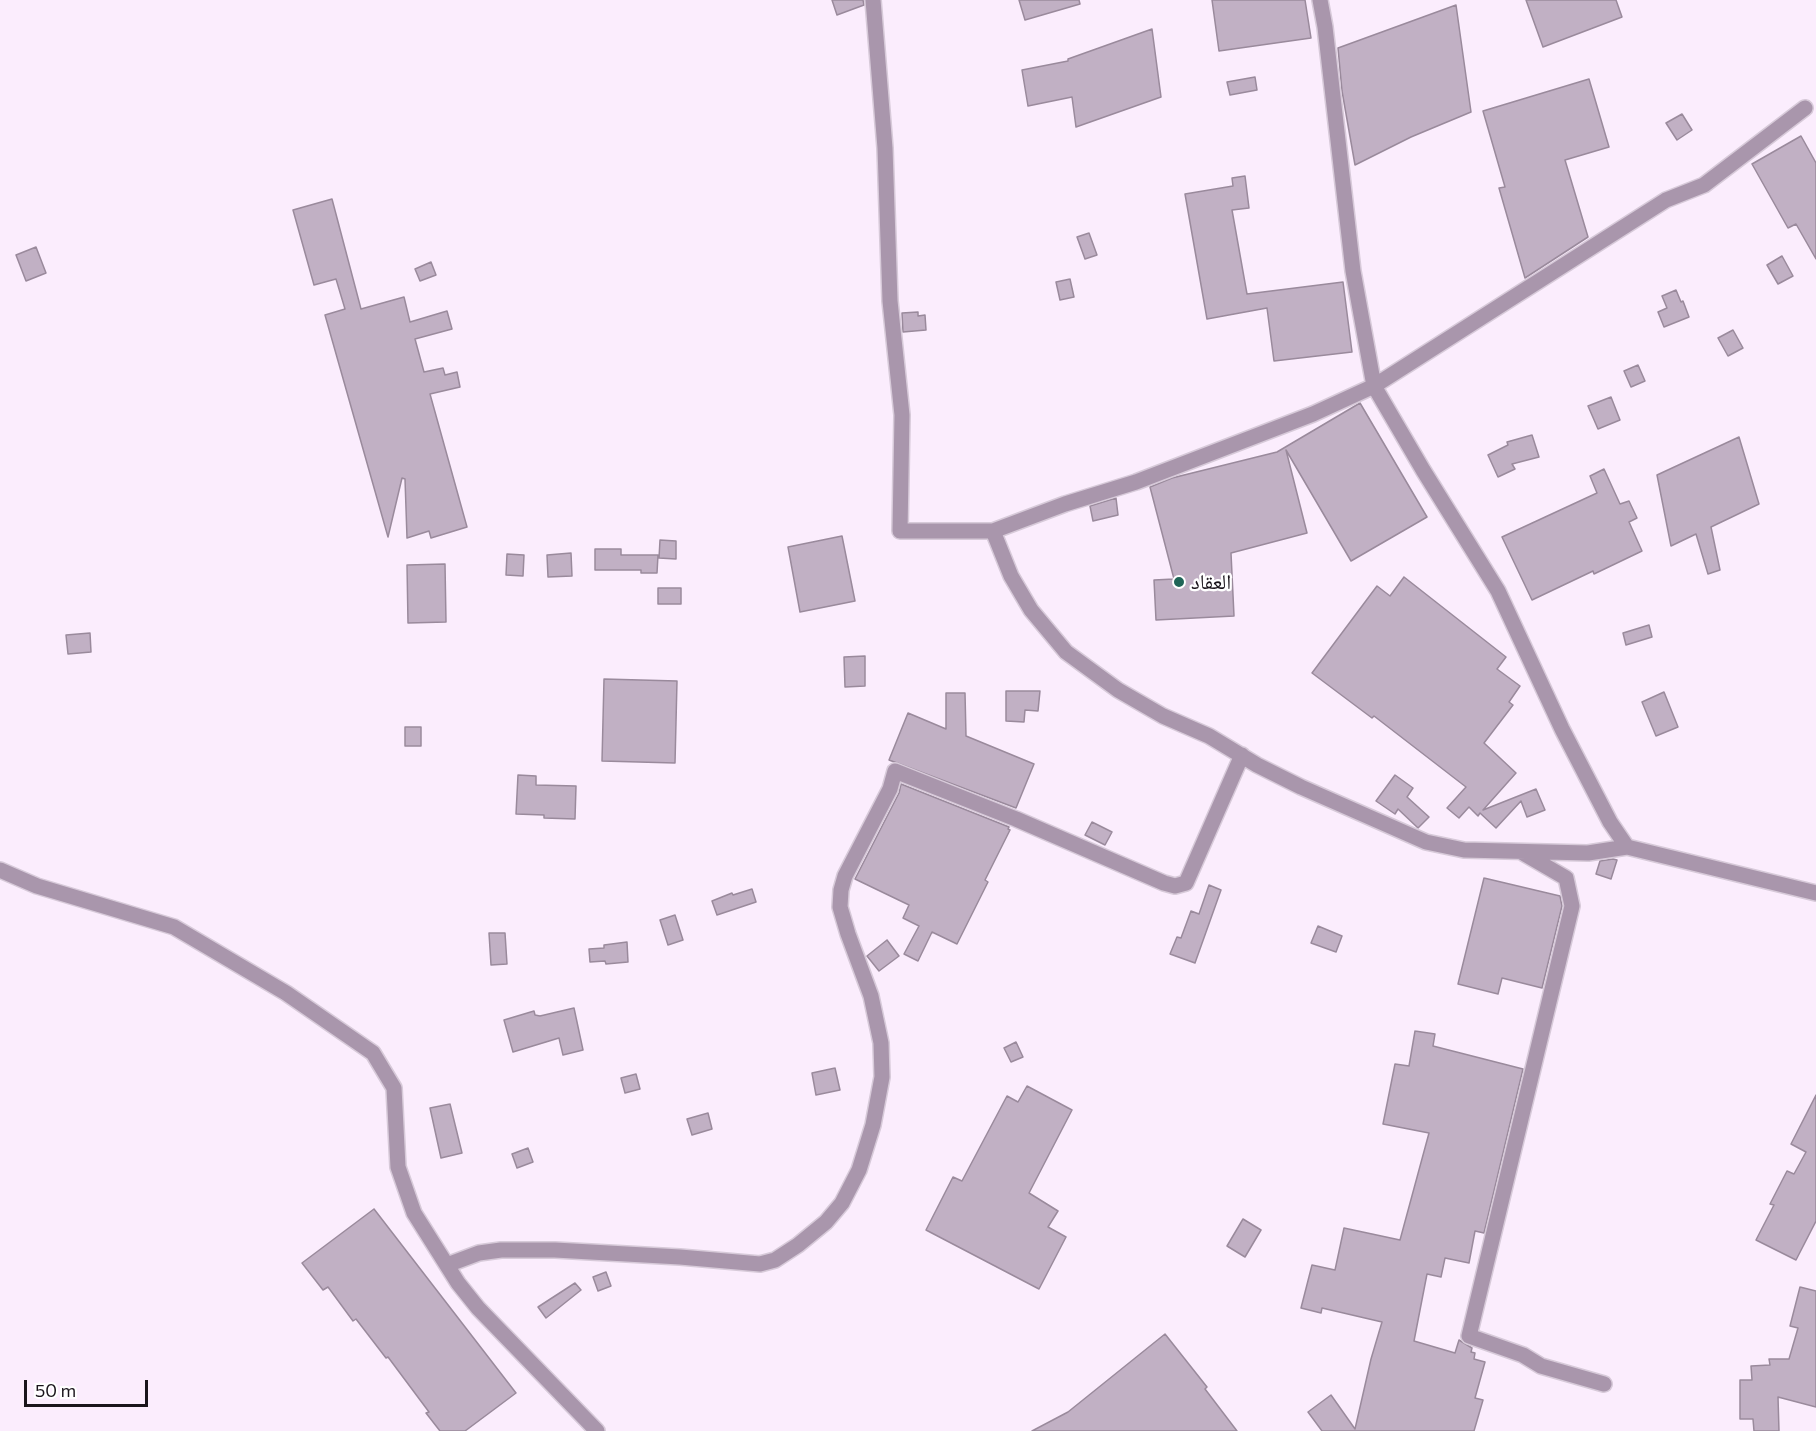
<!DOCTYPE html>
<meta charset="utf-8">
<style>
body{margin:0}
#map{position:relative;width:1816px;height:1431px;overflow:hidden;background:#fbedfd;font-family:Commissioner,sans-serif}
canvas{display:block}
.scale{position:absolute;left:24px;top:1380px;width:124px;height:27px;box-sizing:border-box;border:3px solid #1a141b;border-top:0;padding-left:8px;font-size:18px;line-height:21px;white-space:nowrap;color:#1a141b;-webkit-text-stroke:4px #fff;paint-order:stroke}
</style>
<div id="map">
<canvas width="1816" height="1431"></canvas>
<div class="scale">50 m</div>
</div>
<script>
const c = document.querySelector('canvas').getContext('2d');
c.lineJoin = 'round';
function fill(path, color) {
  c.fillStyle = color;
  c.fill(path, 'evenodd');
}
function shape(rows) {
  const path = new Path2D();
  for (const r of rows) {
    path.moveTo(r[0], r[1]);
    for (let i = 2; i < r.length; i += 2) path.lineTo(r[i], r[i + 1]);
  }
  return path;
}
function strokePath(path, color, width, dash) {
  c.strokeStyle = color;
  c.lineWidth = width;
  c.lineCap = dash ? 'butt' : 'round';
  c.setLineDash(dash || []);
  c.stroke(path);
}
function write(font, color, halo, rows, align = 'center') {
  c.font = font + ' Commissioner,"Noto Naskh Arabic",sans-serif';
  c.lineWidth = 4.5;
  c.setLineDash([]);
  c.textBaseline = 'middle';
  c.strokeStyle = halo;
  c.fillStyle = color;
  for (const [text, x, y, turn = 0] of rows) {
    c.save();
    c.translate(x, y);
    c.rotate((+turn || 0) * Math.PI / 180);
    c.textAlign = isNaN(turn) ? turn : align;
    if (halo) c.strokeText(text, 0, 0);
    c.fillText(text, 0, 0);
    c.restore();
  }
}
const building = shape([
 [832,0,863,0,864,5,837,15,832,0],
 [1019,0,1079,0,1080,4,1025,20,1019,0],
 [1212,0,1305,0,1311,38,1219,51,1212,0],
 [1526,0,1616,0,1622,17,1543,47,1526,0],
 [1456,5,1471,112,1411,137,1355,165,1342,91,1338,48,1456,5],
 [1152,29,1161,97,1076,127,1072,97,1028,106,1022,70,1068,61,1068,59,1152,29],
 [1255,77,1257,90,1230,95,1227,82,1255,77],
 [1589,79,1609,147,1565,160,1588,237,1525,278,1499,188,1505,187,1483,111,1589,79],
 [1682,114,1692,130,1677,140,1666,123,1682,114],
 [1801,136,1816,163,1816,259,1796,224,1788,228,1752,164,1801,136],
 [1245,176,1249,208,1232,210,1247,294,1343,282,1352,352,1274,361,1267,308,1207,319,1185,194,1233,186,1232,178,1245,176],
 [332,199,361,309,404,297,410,322,447,311,452,329,415,339,424,372,443,368,445,375,457,372,460,387,430,394,467,527,431,538,429,531,407,538,405,479,402,478,388,537,325,315,345,309,336,279,314,285,293,210,332,199],
 [1089,233,1097,255,1085,259,1077,237,1089,233],
 [36,247,46,273,26,281,16,255,36,247],
 [1782,256,1793,276,1778,284,1767,265,1782,256],
 [431,262,436,275,420,281,415,269,431,262],
 [1070,279,1074,297,1060,300,1056,282,1070,279],
 [1676,290,1681,302,1683,301,1689,317,1664,327,1658,312,1667,308,1662,296,1676,290],
 [918,312,918,316,925,315,926,330,903,332,902,313,918,312],
 [1733,330,1743,348,1728,356,1718,338,1733,330],
 [1638,365,1645,381,1631,387,1624,371,1638,365],
 [1611,397,1620,420,1598,429,1588,406,1611,397],
 [1360,403,1427,517,1351,561,1286,450,1307,533,1231,553,1234,616,1156,620,1154,580,1174,579,1150,487,1172,478,1277,452,1360,403],
 [1532,435,1539,457,1512,464,1515,469,1498,477,1488,455,1508,445,1507,442,1532,435],
 [1739,437,1759,504,1711,527,1720,570,1708,574,1696,534,1671,546,1657,475,1739,437],
 [1604,469,1620,504,1629,501,1637,518,1629,522,1642,551,1594,574,1593,571,1532,600,1502,537,1597,493,1590,476,1604,469],
 [1116,498,1118,515,1093,521,1090,506,1116,498],
 [842,536,855,601,800,612,788,547,842,536],
 [660,540,676,541,676,559,659,558,660,540],
 [595,549,621,549,621,555,658,555,657,573,641,573,641,570,595,570,595,549],
 [571,553,572,576,548,577,547,555,571,553],
 [507,554,524,555,523,576,506,575,507,554],
 [445,564,446,622,408,623,407,565,445,564],
 [1404,577,1506,657,1497,669,1520,686,1509,702,1513,705,1484,743,1516,773,1483,810,1536,789,1545,810,1527,817,1521,801,1496,828,1480,813,1478,816,1469,807,1459,818,1447,808,1466,787,1374,716,1372,718,1312,673,1377,586,1390,596,1404,577],
 [658,588,681,588,681,604,658,604,658,588],
 [1649,625,1652,637,1626,645,1623,633,1649,625],
 [90,633,91,652,68,654,66,635,90,633],
 [865,656,865,686,845,687,844,657,865,656],
 [604,679,677,681,675,763,602,761,604,679],
 [1006,691,1040,691,1038,711,1025,710,1024,722,1006,721,1006,691],
 [1664,692,1678,727,1656,736,1642,702,1664,692],
 [946,693,965,693,966,736,1034,764,1016,808,889,760,908,713,946,729,946,693],
 [405,727,421,727,421,746,405,746,405,727],
 [518,775,536,776,536,785,576,786,575,819,544,818,544,815,516,814,518,775],
 [1395,775,1413,788,1407,797,1429,817,1418,828,1398,809,1395,814,1376,801,1395,775],
 [901,784,1009,827,1008,829,1010,830,985,880,988,882,957,944,932,932,918,961,904,954,919,926,903,918,909,905,855,879,899,793,901,784],
 [1092,822,1112,832,1105,845,1085,835,1092,822],
 [1613,859,1617,860,1611,879,1596,874,1600,861,1613,859],
 [1484,878,1560,896,1562,906,1542,988,1502,978,1498,994,1458,984,1484,878],
 [1209,885,1221,890,1195,963,1170,954,1177,937,1181,938,1191,911,1199,914,1209,885],
 [752,889,756,902,717,915,712,901,732,893,733,895,752,889],
 [675,915,683,940,668,945,660,920,675,915],
 [1318,926,1342,936,1336,952,1311,943,1318,926],
 [489,933,505,933,507,964,491,965,489,933],
 [887,940,899,956,879,971,867,956,887,940],
 [627,942,628,962,606,964,605,961,590,962,589,949,604,948,604,945,627,942],
 [574,1008,583,1050,563,1055,559,1038,513,1052,504,1020,534,1011,535,1015,540,1016,574,1008],
 [1415,1031,1435,1034,1433,1046,1523,1069,1484,1233,1475,1231,1469,1263,1445,1258,1441,1277,1427,1274,1414,1341,1455,1353,1459,1340,1472,1348,1471,1352,1475,1353,1474,1359,1485,1362,1475,1398,1483,1400,1474,1431,1322,1431,1308,1412,1331,1395,1355,1429,1371,1359,1382,1322,1322,1308,1321,1313,1301,1308,1312,1265,1335,1270,1344,1228,1400,1240,1429,1133,1383,1124,1395,1064,1409,1066,1415,1031],
 [1016,1042,1023,1057,1011,1062,1004,1048,1016,1042],
 [835,1068,840,1090,816,1095,812,1073,835,1068],
 [636,1074,640,1089,625,1093,621,1078,636,1074],
 [1027,1086,1072,1110,1029,1193,1058,1211,1048,1227,1066,1237,1039,1289,926,1230,953,1177,962,1181,1007,1096,1018,1102,1027,1086],
 [1816,1095,1816,1221,1796,1260,1756,1240,1774,1205,1770,1204,1787,1171,1794,1174,1806,1152,1791,1144,1816,1095],
 [450,1104,462,1153,441,1158,430,1108,450,1104],
 [708,1113,712,1129,692,1135,687,1119,708,1113],
 [528,1148,533,1162,517,1168,512,1154,528,1148],
 [374,1209,516,1393,465,1431,440,1431,426,1413,429,1412,388,1357,386,1358,356,1319,353,1321,328,1287,323,1290,302,1263,374,1209],
 [1243,1219,1261,1230,1245,1257,1227,1246,1243,1219],
 [606,1272,611,1286,598,1291,593,1277,606,1272],
 [575,1283,581,1290,546,1318,538,1307,575,1283],
 [1800,1287,1816,1291,1816,1407,1778,1397,1779,1431,1754,1431,1753,1419,1740,1419,1740,1380,1752,1380,1751,1366,1770,1365,1769,1359,1789,1359,1798,1328,1790,1326,1800,1287],
 [1165,1334,1207,1387,1205,1389,1237,1431,1032,1431,1068,1412,1165,1334]
]);
fill(building, '#c1b0c4');
strokePath(building, '#9a8a9c', 1.5);
const minor = shape([
 [873,0,885,148,890,301,902,415,900,531,993,531,1065,504,1136,482,1313,414,1374,386,1666,200,1704,185,1805,108],
 [1320,0,1325,27,1353,271,1374,386,1423,470,1498,591,1562,729,1610,822,1627,847,1816,893],
 [993,531,1011,576,1031,610,1066,652,1118,690,1163,716,1209,736,1257,765,1301,787,1426,842,1464,850,1588,853,1627,847],
 [1523,853,1566,878,1572,906,1469,1336,1523,1355,1541,1366,1604,1384],
 [0,870,37,886,174,927,286,993,373,1053,394,1088,398,1167,414,1213,458,1283,478,1308,597,1431],
 [447,1265,479,1253,501,1250,555,1250,680,1257,760,1264,775,1260,798,1245,826,1222,842,1203,859,1170,873,1125,882,1077,881,1043,871,996,848,934,840,907,841,890,845,876,890,789,895,771,1016,819,1164,883,1175,886,1186,883,1242,755]
]);
strokePath(minor, '#d7cad9', 18);
strokePath(minor, '#a996ac', 15);
for (const [x, y, r, color] of [
 [1179,582,6,"#1f6557"]
]) {
  const dot = new Path2D();
  dot.arc(x, y, r, 0, 2 * Math.PI);
  c.fillStyle = color;
  c.fill(dot);
  strokePath(dot, '#fff', 2);
}
write('21px', '#1a141b', '#fff', [
 ["العقاد",1191,582]
], 'left');
</script>
